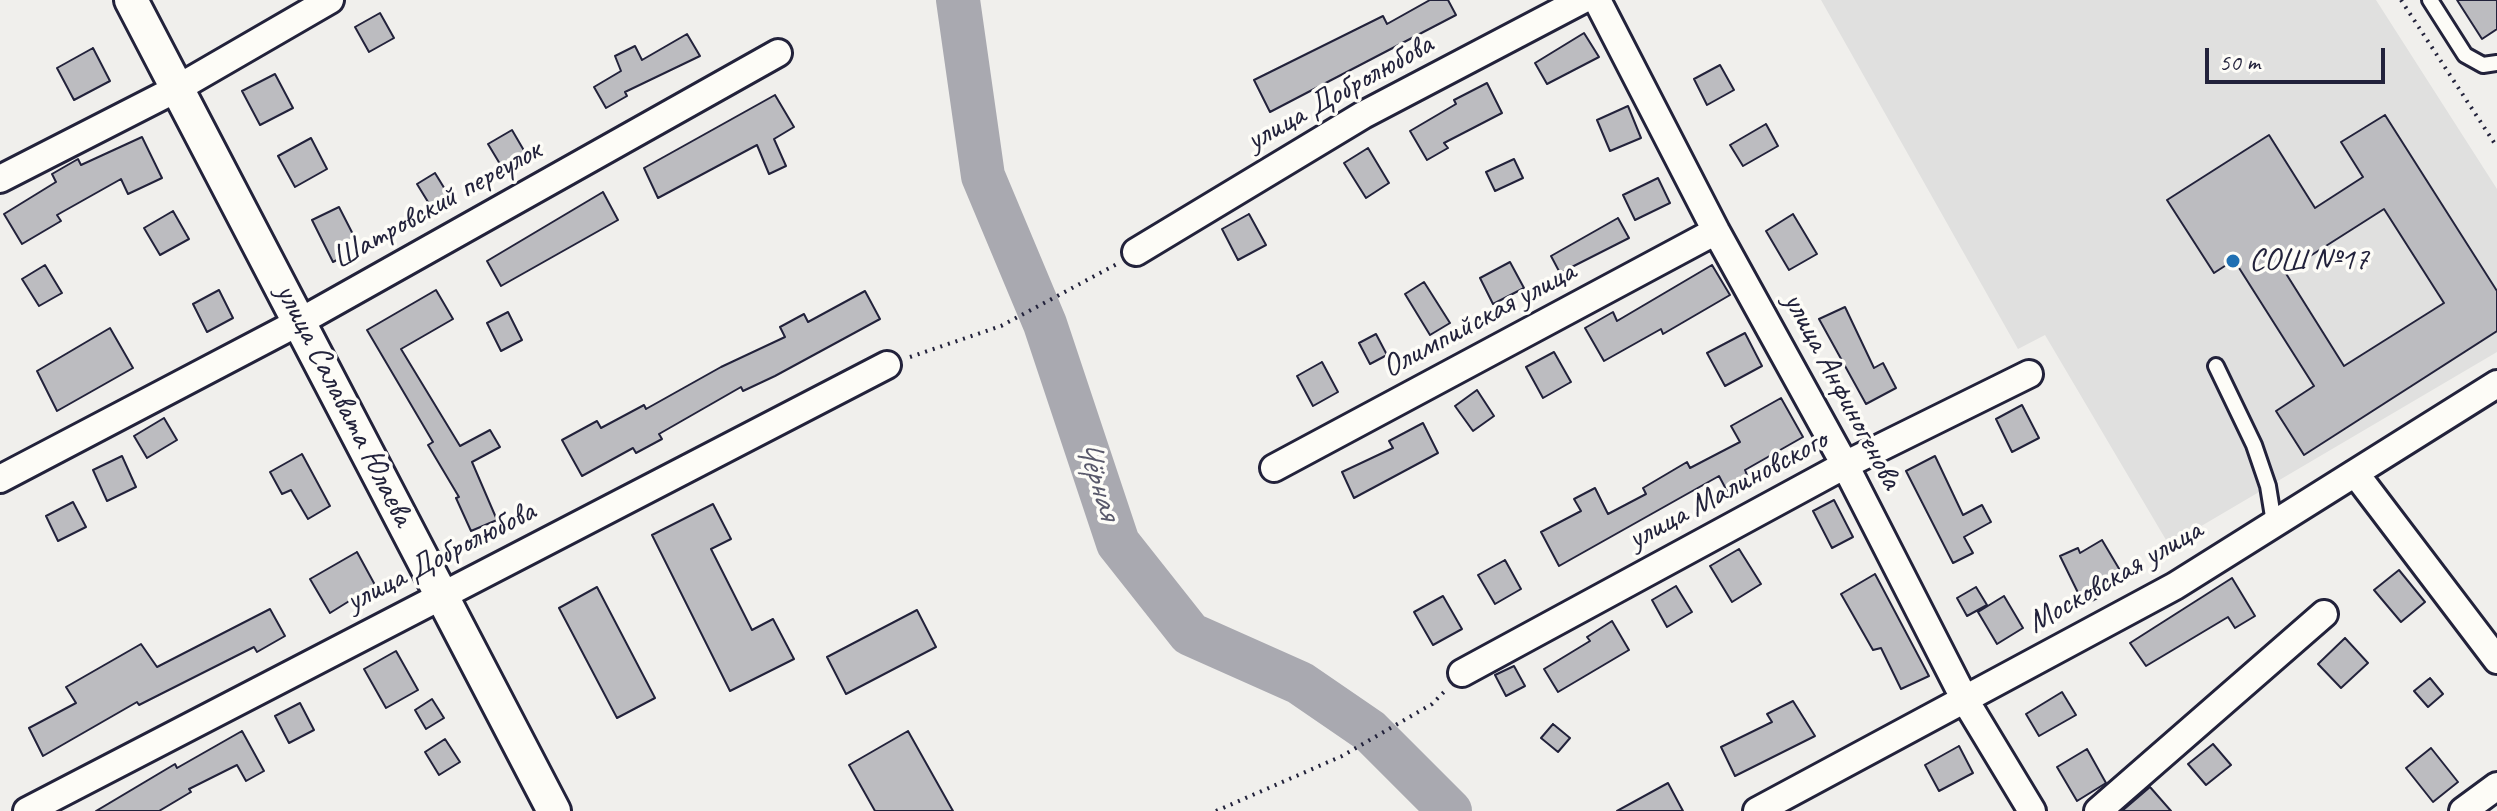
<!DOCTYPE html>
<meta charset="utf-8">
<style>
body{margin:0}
#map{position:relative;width:2497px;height:811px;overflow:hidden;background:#f0efec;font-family:Caveat,sans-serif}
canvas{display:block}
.scale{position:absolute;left:2205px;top:48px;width:180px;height:36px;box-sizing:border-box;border:4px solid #22223b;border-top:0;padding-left:10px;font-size:24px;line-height:28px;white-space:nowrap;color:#22223b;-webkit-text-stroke:6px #fdfcf7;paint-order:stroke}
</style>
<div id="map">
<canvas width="2497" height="811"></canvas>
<div class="scale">50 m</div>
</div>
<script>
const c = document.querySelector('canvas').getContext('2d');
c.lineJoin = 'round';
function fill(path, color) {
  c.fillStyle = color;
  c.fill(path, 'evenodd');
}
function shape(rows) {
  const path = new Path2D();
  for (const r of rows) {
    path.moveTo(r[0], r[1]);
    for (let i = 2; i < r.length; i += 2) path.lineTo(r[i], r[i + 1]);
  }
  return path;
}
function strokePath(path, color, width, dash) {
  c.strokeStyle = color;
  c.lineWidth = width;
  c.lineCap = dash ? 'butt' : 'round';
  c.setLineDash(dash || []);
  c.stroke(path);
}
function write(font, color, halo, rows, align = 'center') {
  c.font = font + ' Caveat,sans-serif';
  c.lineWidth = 7;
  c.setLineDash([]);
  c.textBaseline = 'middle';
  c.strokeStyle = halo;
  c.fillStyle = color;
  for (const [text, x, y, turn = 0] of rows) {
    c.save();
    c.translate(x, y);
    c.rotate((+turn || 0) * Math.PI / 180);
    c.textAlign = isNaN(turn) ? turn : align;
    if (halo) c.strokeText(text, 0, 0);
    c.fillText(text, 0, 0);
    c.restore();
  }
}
fill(shape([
 [1821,0,2376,0,2497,189,2497,352,2169,545,2045,335,2018,349]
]), '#e0e0df');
strokePath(shape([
 [958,0,983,176,1045,324,1118,543,1190,634,1300,683,1370,731,1450,811]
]), '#a9a9b0', 44);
const building = shape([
 [1430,0,1448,0,1456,15,1270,112,1254,80,1383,16,1387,24,1430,0],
 [2457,0,2497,0,2497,29,2482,39,2457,0],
 [380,13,394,38,369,52,355,27,380,13],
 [1584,33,1599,57,1547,84,1535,63,1584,33],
 [687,34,700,56,625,92,627,96,606,108,594,87,621,71,615,56,635,46,642,60,687,34],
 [93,48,110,81,74,100,57,68,93,48],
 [1720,65,1734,90,1707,105,1694,79,1720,65],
 [275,74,293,108,260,125,242,91,275,74],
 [1487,83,1502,113,1444,143,1448,148,1427,160,1410,131,1456,104,1454,100,1487,83],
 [775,95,794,127,774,139,786,166,769,174,757,145,658,198,644,168,775,95],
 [1628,106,1641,138,1610,151,1597,120,1628,106],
 [2385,115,2497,291,2497,331,2304,455,2276,411,2314,386,2234,260,2214,273,2167,200,2269,135,2315,208,2363,177,2341,142,2385,115],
 [2384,209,2444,303,2344,366,2285,272,2384,209],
 [1766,124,1778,146,1743,166,1730,145,1766,124],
 [512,130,526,154,503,169,488,144,512,130],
 [142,137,162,178,128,194,121,179,57,215,61,221,22,244,4,214,56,182,52,174,78,159,81,165,142,137],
 [311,138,327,169,295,187,278,156,311,138],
 [1368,148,1389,183,1366,198,1344,163,1368,148],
 [1514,159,1523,178,1495,191,1486,172,1514,159],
 [435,173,454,204,436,215,417,184,435,173],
 [1658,178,1670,203,1635,220,1623,195,1658,178],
 [603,192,618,220,501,286,487,261,603,192],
 [339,207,360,248,333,262,312,220,339,207],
 [173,211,189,239,160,255,144,228,173,211],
 [1249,214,1266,245,1238,260,1222,229,1249,214],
 [1793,214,1817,254,1789,270,1766,231,1793,214],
 [1618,218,1629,238,1560,273,1551,256,1618,218],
 [1510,262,1524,288,1493,304,1480,278,1510,262],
 [45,265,62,293,39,306,22,279,45,265],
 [1712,265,1730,295,1663,334,1661,329,1604,361,1585,328,1613,312,1617,321,1712,265],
 [1424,282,1450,323,1430,335,1405,294,1424,282],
 [219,290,233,318,207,332,193,304,219,290],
 [436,290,453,319,401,349,460,446,490,430,500,447,472,462,497,520,471,531,456,498,459,497,428,445,433,442,367,330,436,290],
 [865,291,880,319,775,376,743,391,741,387,659,434,662,439,636,453,633,448,582,476,562,440,597,421,601,428,644,405,646,409,721,367,785,337,780,327,804,314,808,322,865,291],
 [1845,307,1874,368,1883,363,1896,388,1866,404,1819,319,1845,307],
 [508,312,522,340,501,351,487,323,508,312],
 [110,328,133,368,57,411,37,371,110,328],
 [1745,333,1762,366,1725,386,1707,353,1745,333],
 [1376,334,1387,355,1370,364,1359,343,1376,334],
 [1554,352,1571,382,1543,398,1526,367,1554,352],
 [1322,362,1338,392,1313,406,1297,376,1322,362],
 [1477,390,1494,416,1473,431,1455,406,1477,390],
 [1781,398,1803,437,1745,470,1749,480,1727,491,1719,476,1559,566,1541,532,1581,511,1574,499,1595,488,1608,514,1646,494,1643,488,1687,462,1690,468,1740,442,1731,426,1781,398],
 [2022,405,2039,438,2012,452,1996,419,2022,405],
 [164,418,177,440,147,458,134,436,164,418],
 [1423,423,1438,453,1354,498,1342,472,1393,448,1389,441,1423,423],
 [302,454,330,506,308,519,291,490,282,494,270,472,302,454],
 [122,456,136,487,107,501,93,470,122,456],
 [1935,456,1963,515,1982,505,1991,522,1964,537,1973,553,1953,563,1906,471,1935,456],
 [1834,500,1853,537,1832,548,1813,511,1834,500],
 [73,502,86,527,58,541,46,516,73,502],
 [713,504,731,539,711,549,752,630,773,619,794,659,730,691,652,535,713,504],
 [2102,540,2121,572,2097,586,2101,596,2084,605,2060,556,2078,548,2080,553,2102,540],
 [1739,549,1761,584,1732,602,1710,566,1739,549],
 [357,552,375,585,330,613,310,579,357,552],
 [1505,560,1521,589,1495,604,1478,575,1505,560],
 [2399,570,2425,602,2401,622,2374,590,2399,570],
 [1875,574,1929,676,1901,689,1881,648,1873,650,1841,594,1875,574],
 [2232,578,2255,616,2235,628,2228,617,2146,666,2130,643,2232,578],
 [1676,586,1692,612,1667,627,1652,600,1676,586],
 [597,587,655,698,617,718,559,608,597,587],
 [1976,587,1987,605,1967,616,1957,598,1976,587],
 [1443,596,1462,629,1433,645,1414,612,1443,596],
 [2004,596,2023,628,1997,644,1978,612,2004,596],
 [270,609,285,636,257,652,254,647,139,705,137,702,43,756,29,728,76,703,66,687,141,644,157,667,270,609],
 [917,610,936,647,846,694,827,657,917,610],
 [1612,621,1629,650,1558,692,1544,669,1590,641,1587,637,1612,621],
 [2345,638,2368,663,2341,688,2318,664,2345,638],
 [396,651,418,690,386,708,364,669,396,651],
 [1514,666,1525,686,1506,696,1495,675,1514,666],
 [2430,678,2443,694,2428,707,2414,691,2430,678],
 [2062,692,2076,715,2039,736,2026,714,2062,692],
 [432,699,444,718,426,729,415,710,432,699],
 [1793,701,1815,736,1735,776,1721,747,1772,722,1767,714,1793,701],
 [300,703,314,730,289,743,275,716,300,703],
 [1553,724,1570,738,1558,752,1541,738,1553,724],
 [242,731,264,771,246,781,237,765,189,789,191,792,159,811,96,811,175,764,177,768,242,731],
 [908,731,953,811,875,811,849,765,908,731],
 [445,739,460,762,439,775,425,752,445,739],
 [2213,744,2231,765,2206,785,2188,764,2213,744],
 [1959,746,1973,773,1939,791,1925,765,1959,746],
 [2431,748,2458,782,2433,802,2406,768,2431,748],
 [2087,749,2106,783,2077,801,2057,767,2087,749],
 [1668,783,1683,811,1617,811,1668,783],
 [2150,787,2171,811,2122,811,2150,787]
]);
fill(building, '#bcbcc0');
strokePath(building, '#22223b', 2);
const service = shape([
 [2430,0,2465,55,2483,65,2497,63],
 [2216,366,2254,445,2268,486,2274,523]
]);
const minor = shape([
 [1597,0,1716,231,1845,465,1965,700,2032,811],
 [0,179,178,88,330,0],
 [1136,252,1363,115,1582,0],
 [1274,468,1716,231],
 [2355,473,2497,660],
 [0,479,301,321,778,53],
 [1462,673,1845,465,2029,374],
 [27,811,887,365],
 [1757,811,2175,586,2497,384],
 [2098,811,2324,614],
 [2463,811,2497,786]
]);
const tertiary = shape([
 [131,0,554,811]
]);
strokePath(service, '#22223b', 20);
strokePath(minor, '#22223b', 32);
strokePath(tertiary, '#22223b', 38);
strokePath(shape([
 [2401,0,2497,147],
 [910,357,1001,326,1117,264],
 [1216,811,1342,756,1432,704,1447,689]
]), '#22223b', 4, [2, 6]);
strokePath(service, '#fdfcf7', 14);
strokePath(minor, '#fdfcf7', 26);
strokePath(tertiary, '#fdfcf7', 32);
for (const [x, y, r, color] of [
 [2233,261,8,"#1f6fb2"]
]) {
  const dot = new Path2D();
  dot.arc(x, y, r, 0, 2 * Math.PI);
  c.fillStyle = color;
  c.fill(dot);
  strokePath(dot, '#fdfcf7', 3);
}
write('32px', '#22223b', '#fdfcf7', [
 ["улица Добролюбова",1340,93,-29],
 ["Шатровский переулок",437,205,-29],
 ["Олимпийская улица",1479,320,-28],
 ["улица Анфиногенова",1842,391,62],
 ["улица Салавата Юлаева",344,405,63],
 ["улица Малиновского",1728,490,-28],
 ["улица Добролюбова",441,557,-27],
 ["Московская улица",2115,577,-30]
]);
write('32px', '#22223b', '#fdfcf7', [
 ["СОШ №17",2249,261]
], 'left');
write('italic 34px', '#58586a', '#fdfcf7', [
 ["Чёрная",1097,479,72]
]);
</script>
